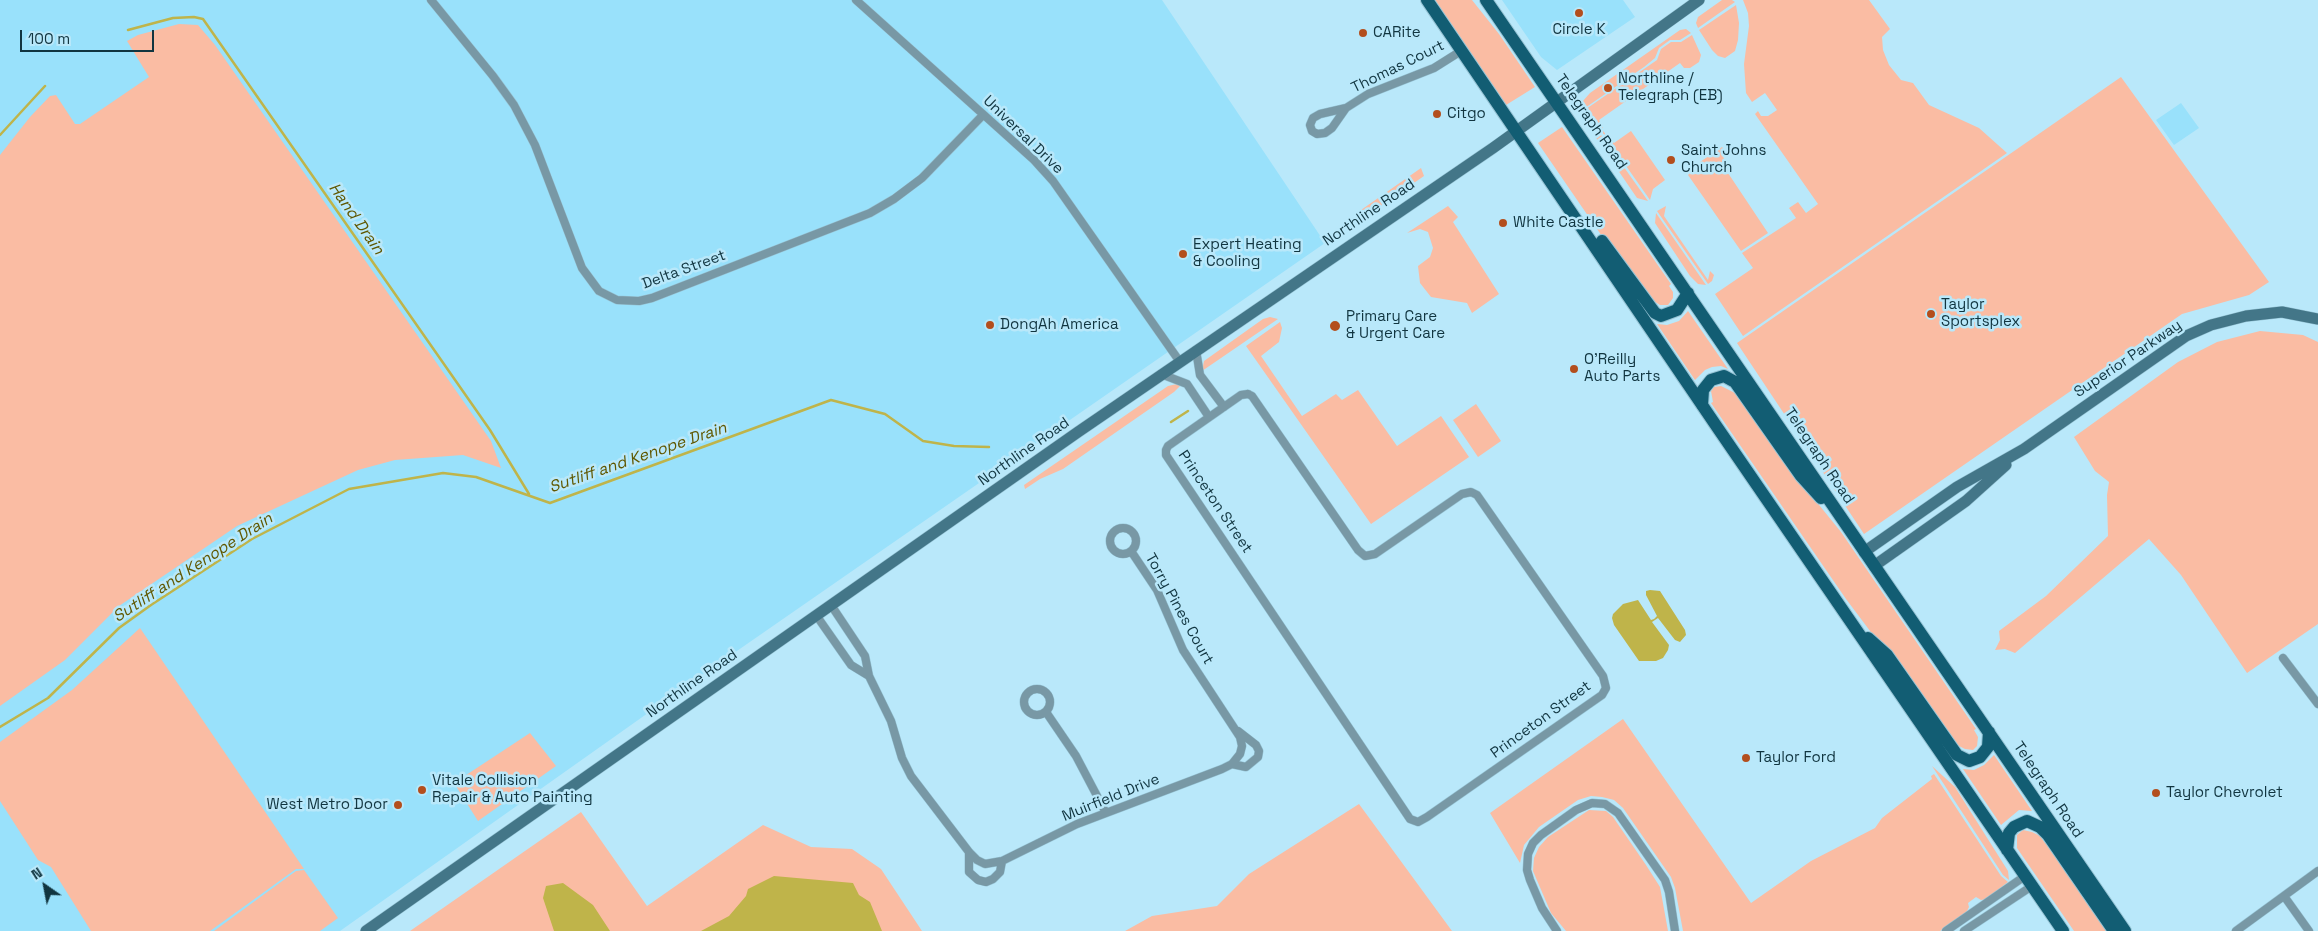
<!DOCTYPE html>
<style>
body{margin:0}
#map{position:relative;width:2318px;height:931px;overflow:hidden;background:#b9e8fa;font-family:"Space Grotesk",sans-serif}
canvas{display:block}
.north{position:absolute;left:20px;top:861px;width:50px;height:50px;-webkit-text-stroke:4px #b9e8fa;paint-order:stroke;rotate:327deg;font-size:14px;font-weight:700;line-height:20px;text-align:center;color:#113540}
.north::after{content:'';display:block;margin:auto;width:18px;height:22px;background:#113540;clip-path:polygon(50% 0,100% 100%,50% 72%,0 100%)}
.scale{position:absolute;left:20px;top:30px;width:134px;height:22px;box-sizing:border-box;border:2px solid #113540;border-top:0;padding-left:6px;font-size:15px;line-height:18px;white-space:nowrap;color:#113540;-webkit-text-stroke:4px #b9e8fa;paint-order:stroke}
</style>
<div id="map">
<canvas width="2318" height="931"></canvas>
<div class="north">N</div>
<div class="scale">100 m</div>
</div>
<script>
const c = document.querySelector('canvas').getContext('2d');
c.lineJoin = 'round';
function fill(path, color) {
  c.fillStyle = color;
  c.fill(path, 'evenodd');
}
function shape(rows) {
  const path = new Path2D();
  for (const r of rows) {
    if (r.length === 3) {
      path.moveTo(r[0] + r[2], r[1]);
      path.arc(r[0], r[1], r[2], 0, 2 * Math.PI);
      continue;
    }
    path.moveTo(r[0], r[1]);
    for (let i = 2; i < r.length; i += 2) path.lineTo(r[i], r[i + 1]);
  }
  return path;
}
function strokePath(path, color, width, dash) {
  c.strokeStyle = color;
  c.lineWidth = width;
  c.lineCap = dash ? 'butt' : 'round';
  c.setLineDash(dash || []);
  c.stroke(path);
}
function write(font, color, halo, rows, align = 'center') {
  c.font = font + ' "Space Grotesk",sans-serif';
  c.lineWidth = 5;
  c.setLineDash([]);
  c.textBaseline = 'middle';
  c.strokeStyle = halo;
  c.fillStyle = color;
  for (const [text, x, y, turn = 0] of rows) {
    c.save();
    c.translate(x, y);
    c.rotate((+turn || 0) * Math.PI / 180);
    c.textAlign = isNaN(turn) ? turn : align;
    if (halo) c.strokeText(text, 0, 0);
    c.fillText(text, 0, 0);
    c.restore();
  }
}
fill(shape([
 [0,0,1162,0,1325,243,672,696,340,931,0,931],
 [1502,0,1623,0,1635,17,1557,70,1541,57],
 [2181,103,2199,128,2174,145,2156,120]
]), '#99e1fb');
fill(shape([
 [1435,0,1472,0,1499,34,1535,87,1506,105],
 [1722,0,1732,0,1735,2,1698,28,1696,23,1698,17],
 [1743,0,1869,0,1890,29,1882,37,1883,50,1889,65,1901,80,1913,83,1929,105,1979,128,2007,153,1743,336,1715,294,1753,268,1742,253,1796,218,1789,208,1798,202,1806,213,1818,204,1755,114,1758,111,1761,116,1768,116,1777,110,1765,93,1752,102,1746,93,1744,64,1749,26,1748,13],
 [1736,5,1739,23,1738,40,1735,51,1725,58,1718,56,1712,50,1699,30],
 [179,24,198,25,215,45,491,441,501,468,463,455,395,460,358,470,237,526,119,606,65,660,0,706,0,155,30,117,50,96,56,95,75,124,80,124,149,77,127,41,138,35],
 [1686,29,1691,33,1680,40,1670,40,1659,48,1655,58,1644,67,1585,108,1582,102,1590,93,1680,30],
 [1692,35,1701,55,1699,62,1690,68,1684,68,1680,63,1599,120,1603,127,1602,129,1606,135,1608,134,1614,143,1631,131,1665,180,1653,189,1650,200,1586,109,1657,60,1661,49,1671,42,1681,42],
 [2121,77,2269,282,2249,295,2182,314,1864,534,1737,343],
 [1584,111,1648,201,1637,198,1583,119,1581,114],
 [1562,127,1671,284,1669,286,1673,292,1673,298,1668,305,1660,305,1641,293,1538,143],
 [1722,147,1725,151,1721,154,1726,161,1722,164,1768,233,1741,251,1688,175,1700,162],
 [1421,168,1424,176,1369,214,1361,210],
 [1448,206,1458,217,1453,222,1499,294,1472,313,1467,303,1431,297,1420,283,1418,266,1430,257,1433,248,1428,232,1420,229,1407,233],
 [1666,206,1664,216,1708,280,1710,271,1714,275,1712,281,1708,284,1657,211],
 [1656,213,1706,285,1698,284,1690,276,1655,223],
 [1688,311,1728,369,1721,366,1712,367,1705,370,1695,380,1657,324,1667,325,1679,321],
 [1270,317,1278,319,1202,371,1204,361,1263,319],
 [1280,322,1282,328,1279,342,1261,356,1302,416,1336,394,1342,400,1358,390,1397,446,1441,416,1469,457,1371,524,1246,346],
 [2260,331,2303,335,2318,342,2318,624,2247,673,2181,575,2149,539,2015,653,2005,649,1995,650,2000,640,1999,631,2046,596,2108,536,2107,495,2109,482,2095,471,2074,437,2178,362,2217,342],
 [1177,384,1181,385,1174,392,1063,469,1040,479,1025,489,1024,485,1168,386],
 [1721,386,1737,394,1798,479,1841,532,1976,729,1974,730,1978,737,1977,746,1973,750,1965,749,1955,744,1846,599,1711,403,1713,402,1711,391,1714,387],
 [1476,404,1501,441,1478,457,1453,420],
 [140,628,304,869,296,869,210,931,91,931,51,867,38,860,0,801,0,742,72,690],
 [1623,719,1751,903,1811,861,1875,828,1882,818,1932,779,1931,776,1934,774,2001,876,2008,882,1986,899,1981,900,1976,897,1968,903,1969,907,1966,913,1940,931,1683,931,1675,888,1671,877,1623,808,1614,800,1602,797,1591,796,1578,800,1539,827,1524,845,1520,863,1490,813],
 [530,733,556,766,478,821,454,783],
 [1994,755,2032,811,2019,810,2001,825,1963,769,1974,770,1984,765],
 [1932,766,1955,787,2008,871,2009,880,2003,875],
 [1359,804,1452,931,1125,931,1152,916,1217,906,1249,874],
 [1589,810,1606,811,1613,817,1646,865,1660,887,1668,931,1566,931,1551,913,1533,871,1534,858,1539,847,1548,837],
 [581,812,647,906,763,825,811,847,852,849,881,869,922,931,410,931],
 [2023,830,2032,832,2040,836,2045,843,2047,842,2109,931,2074,931,2017,848,2017,835],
 [304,870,338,918,320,931,214,931,296,871]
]), '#fabca3');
fill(shape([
 [1650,590,1660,591,1685,630,1686,635,1680,642,1675,640,1658,618,1652,622,1669,645,1668,650,1663,658,1656,661,1639,661,1614,625,1612,618,1613,614,1623,604,1638,600,1651,620,1654,619,1657,616,1646,595,1646,591],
 [774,876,853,883,859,895,870,902,882,931,701,931,729,916,746,896,748,889],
 [563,883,593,905,610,931,554,931,543,898,546,886]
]), '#bfb44a');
strokePath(shape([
 [128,30,173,18,194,17,203,19,490,430,529,494],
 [0,135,45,86],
 [1171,422,1188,411],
 [0,727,48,698,119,628,151,605,252,539,349,489,443,473,476,477,550,503,831,400,885,414,923,441,954,446,989,447]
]), '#bfb44a', 2.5);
const minor = shape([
 [431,0,493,76,514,105,535,145,582,268,599,291,617,300,639,301,652,298,870,213,894,199,922,178,983,115],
 [856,0,1034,160,1053,181,1180,362],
 [1346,108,1332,128,1325,133,1317,134,1312,131,1310,125,1313,118,1320,114,1346,108,1368,94,1434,68,1461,51],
 [1196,350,1200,375,1224,407],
 [1161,374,1187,384,1209,417],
 [1248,394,1252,396,1358,550,1365,556,1375,554,1462,494,1471,492,1477,495,1603,676,1606,688,1602,695,1427,817,1418,822,1410,819,1166,455,1166,450,1168,446,1241,395,1248,394],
 [1123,541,13],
 [816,615,851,665,869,676,865,656,831,605],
 [2283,658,2318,704],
 [869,676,891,721,902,758,911,776,969,852,977,860,985,864,1002,861,1077,824,1222,769,1232,764,1240,754,1242,746,1240,737,1183,650,1157,590,1131,551],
 [1037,702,13],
 [1046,712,1076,756,1106,813],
 [1232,764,1246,767,1258,757,1259,751,1256,745,1238,731],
 [969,852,969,872,978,880,986,882,993,879,1000,872,1002,861],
 [2284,896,2309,931],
 [1557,931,1542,908,1530,880,1527,870,1528,854,1533,843,1541,835,1576,810,1592,803,1605,804,1618,813,1665,880,1669,892,1675,931],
 [1946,931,2025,876],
 [1964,931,2032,886],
 [2236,931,2318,871]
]);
const secondary = shape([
 [1864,552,1957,487,2024,449,2186,336,2211,325,2246,316,2282,312,2318,319],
 [1874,566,1966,501,2006,465],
 [366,931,1078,432,1493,148,1699,0]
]);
const primary = shape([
 [1427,0,1717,427,2063,931],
 [1486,0,2125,931],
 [1602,241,1655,313,1661,316,1677,310,1688,293],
 [1702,405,1703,390,1711,380,1724,376,1735,382,1801,476,1821,498],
 [1868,638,1887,655,1957,755,1969,761,1980,757,1988,747,1989,732],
 [2007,850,2009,833,2014,827,2027,821,2040,827,2048,835,2114,931]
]);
strokePath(minor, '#97c4d5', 9);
strokePath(secondary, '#97c4d5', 12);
strokePath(primary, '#97c4d5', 14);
strokePath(minor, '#7898a5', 8);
strokePath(secondary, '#437688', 11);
strokePath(primary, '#125d73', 12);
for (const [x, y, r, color] of [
 [1579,13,5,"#b34e1d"],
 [1363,33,5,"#b34e1d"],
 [1608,88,5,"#b34e1d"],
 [1437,114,5,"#b34e1d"],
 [1671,160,5,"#b34e1d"],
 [1503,223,5,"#b34e1d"],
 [1183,254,5,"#b34e1d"],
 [1931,314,5,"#b34e1d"],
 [990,325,5,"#b34e1d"],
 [1335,326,6,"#b34e1d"],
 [1574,369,5,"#b34e1d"],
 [1746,758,5,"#b34e1d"],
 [422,790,5,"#b34e1d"],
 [2156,793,5,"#b34e1d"],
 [398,805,5,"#b34e1d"]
]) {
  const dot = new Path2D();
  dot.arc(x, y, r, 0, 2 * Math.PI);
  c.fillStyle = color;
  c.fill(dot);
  strokePath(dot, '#b9e8fa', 2);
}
write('15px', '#113540', '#b9e8fa', [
 ["Circle K",1579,30,"center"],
 ["CARite",1373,33],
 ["Northline /",1618,79],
 ["Telegraph (EB)",1618,96],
 ["Citgo",1447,114],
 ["Saint Johns",1681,151],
 ["Church",1681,168],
 ["White Castle",1513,223],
 ["Expert Heating",1193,245],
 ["& Cooling",1193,262],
 ["Taylor",1941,305],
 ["Sportsplex",1941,322],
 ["Primary Care",1346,317],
 ["& Urgent Care",1346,334],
 ["DongAh America",1000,325],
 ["O'Reilly",1584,360],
 ["Auto Parts",1584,377],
 ["Taylor Ford",1756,758],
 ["Vitale Collision",432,781],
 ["Repair & Auto Painting",432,798],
 ["Taylor Chevrolet",2166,793],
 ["West Metro Door",388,805,"right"]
], 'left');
write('15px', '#113540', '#b9e8fa', [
 ["Thomas Court",1398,67,-26],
 ["Telegraph Road",1591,122,55],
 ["Universal Drive",1023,135,44],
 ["Northline Road",1369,213,-34],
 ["Delta Street",684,270,-20],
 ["Superior Parkway",2128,359,-34],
 ["Northline Road",1024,452,-35],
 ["Telegraph Road",1819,456,56],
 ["Princeton Street",1215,502,56],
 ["Torry Pines Court",1179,609,61],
 ["Northline Road",692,684,-35],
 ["Princeton Street",1541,720,-36],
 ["Telegraph Road",2048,790,56],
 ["Muirfield Drive",1111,798,-22]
]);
write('italic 16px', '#5f5701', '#b9e8fa', [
 ["Hand Drain",356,219,55],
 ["Sutliff and Kenope Drain",638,458,-19],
 ["Sutliff and Kenope Drain",193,568,-33]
]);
</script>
